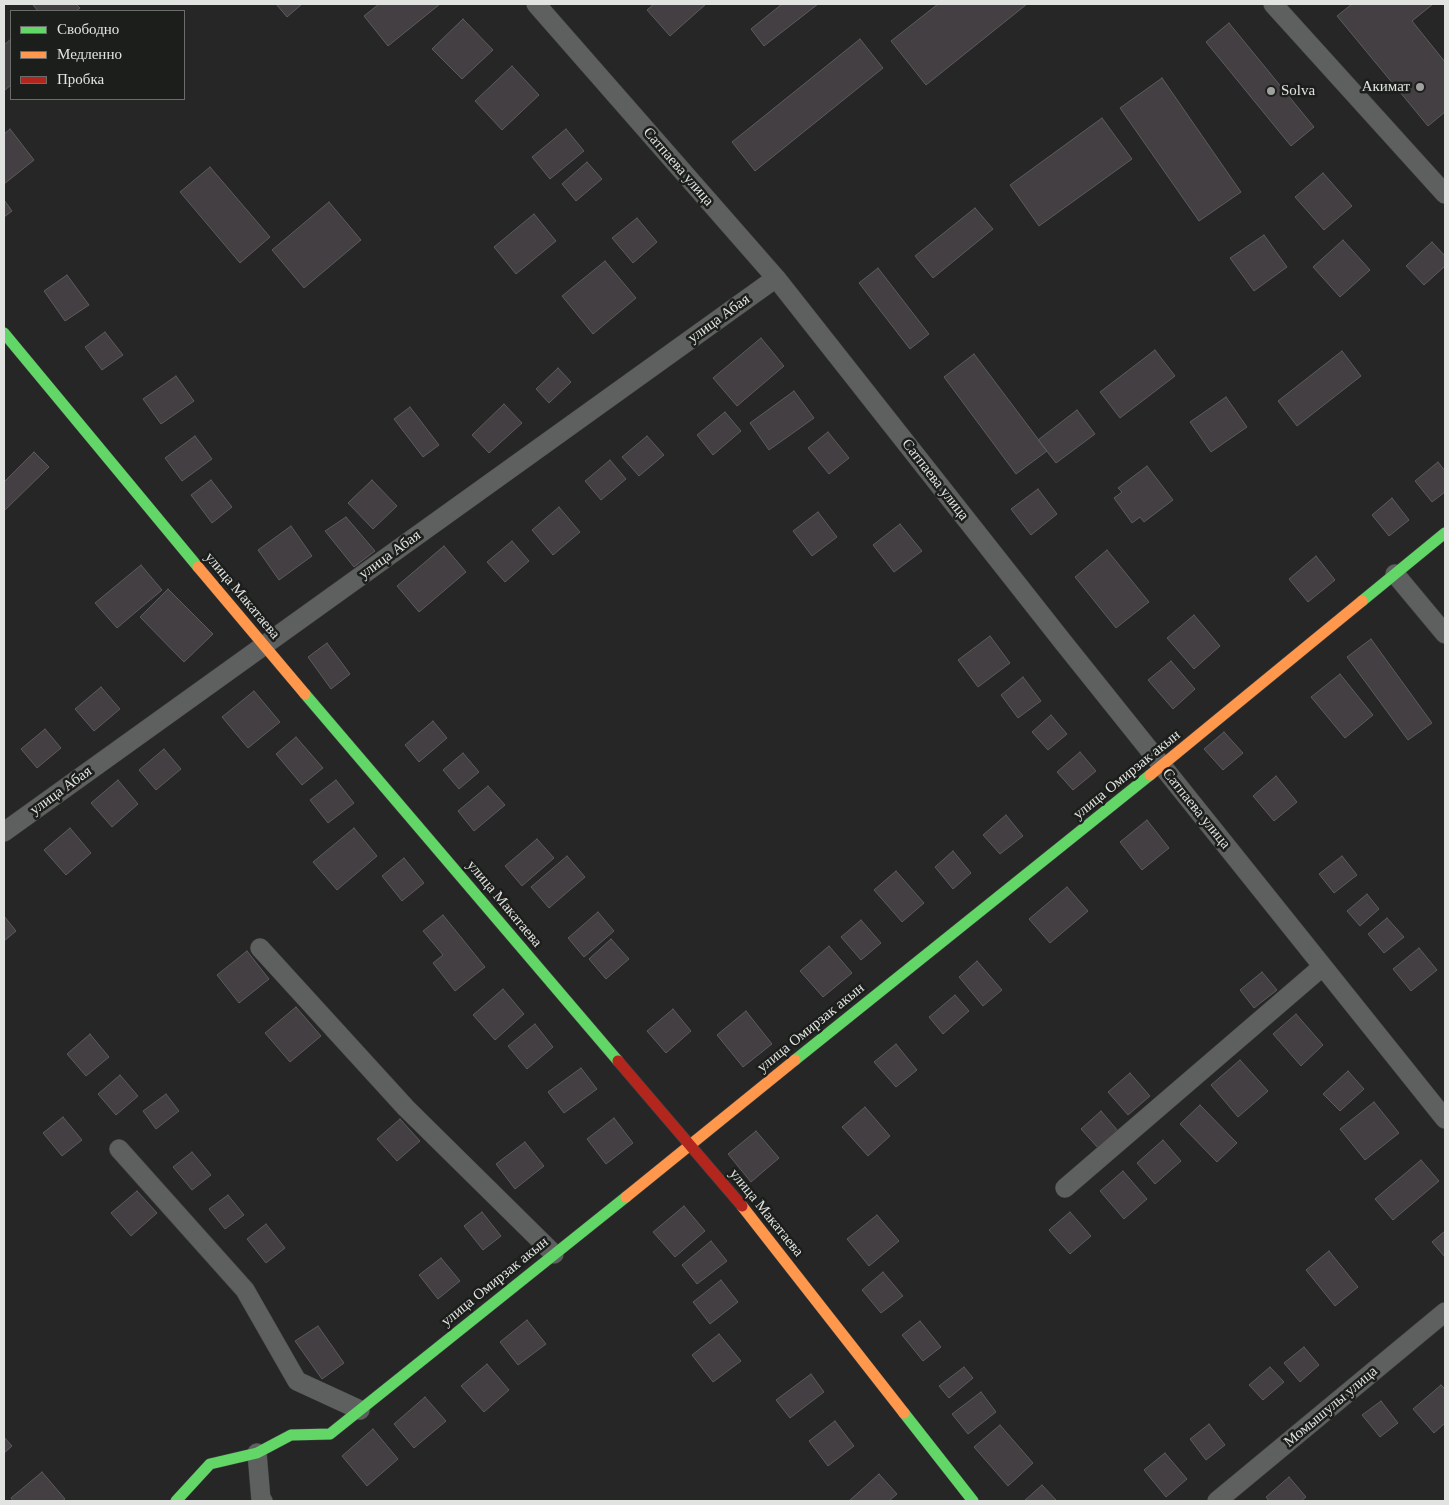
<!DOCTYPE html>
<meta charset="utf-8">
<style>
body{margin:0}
#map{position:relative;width:1449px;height:1505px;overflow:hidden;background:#252625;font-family:"Times New Roman",serif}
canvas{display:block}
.frame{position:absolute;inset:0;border:5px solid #e1e3e1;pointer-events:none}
.legend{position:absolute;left:10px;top:10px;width:175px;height:90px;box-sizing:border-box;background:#1b1e1b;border:1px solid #6a6d6a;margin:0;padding:6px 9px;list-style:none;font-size:15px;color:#e1e3e1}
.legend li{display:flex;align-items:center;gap:10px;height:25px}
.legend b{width:25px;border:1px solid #6a6d6a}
</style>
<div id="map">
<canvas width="1449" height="1505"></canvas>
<div class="frame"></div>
<ul class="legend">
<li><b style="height:6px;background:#63d668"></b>Свободно</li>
<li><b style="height:6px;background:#ff974d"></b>Медленно</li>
<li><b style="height:6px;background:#b3261e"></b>Пробка</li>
</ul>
</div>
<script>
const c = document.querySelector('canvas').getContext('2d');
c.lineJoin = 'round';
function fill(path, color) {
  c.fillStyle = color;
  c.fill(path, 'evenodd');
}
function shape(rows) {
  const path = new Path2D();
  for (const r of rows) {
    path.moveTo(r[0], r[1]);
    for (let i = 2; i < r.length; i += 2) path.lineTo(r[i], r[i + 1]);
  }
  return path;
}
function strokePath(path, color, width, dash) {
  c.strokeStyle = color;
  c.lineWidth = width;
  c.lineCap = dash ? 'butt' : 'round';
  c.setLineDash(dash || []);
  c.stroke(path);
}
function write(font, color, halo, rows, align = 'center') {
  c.font = font + ' "Times New Roman",serif';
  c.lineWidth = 5;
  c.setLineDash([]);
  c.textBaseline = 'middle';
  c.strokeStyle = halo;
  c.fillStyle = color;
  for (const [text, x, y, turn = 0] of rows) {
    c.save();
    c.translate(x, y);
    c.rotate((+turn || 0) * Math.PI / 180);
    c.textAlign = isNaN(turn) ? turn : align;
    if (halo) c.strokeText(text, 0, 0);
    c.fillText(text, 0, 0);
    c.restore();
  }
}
const building = shape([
 [34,4,76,4,80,8,76,11,38,11,33,5,34,4],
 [276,4,302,4,287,17,276,4],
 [379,4,440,4,388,46,364,16,379,4],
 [654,4,706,4,670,36,647,10,654,4],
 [782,4,818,4,764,46,751,29,782,4],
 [938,4,1027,4,926,85,891,41,938,4],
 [1352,4,1433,4,1412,21,1445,62,1445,112,1428,126,1337,16,1352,4],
 [463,19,493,50,462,79,432,49,463,19],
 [1229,23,1314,127,1291,146,1206,42,1229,23],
 [11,39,11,85,5,90,4,89,4,45,11,39],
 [860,39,883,68,755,171,732,142,860,39],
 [512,66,539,95,502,130,475,101,512,66],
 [1162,78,1241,192,1199,221,1120,108,1162,78],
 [1102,118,1132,159,1039,226,1010,185,1102,118],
 [10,129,34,160,4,184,4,134,10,129],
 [566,129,584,151,550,179,532,157,566,129],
 [587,162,602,179,576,201,562,184,587,162],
 [210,167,270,237,240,263,180,192,210,167],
 [1323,173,1352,206,1324,230,1295,197,1323,173],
 [4,200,12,211,4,217,4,200],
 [329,202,361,240,304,288,272,250,329,202],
 [975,208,993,229,933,278,915,256,975,208],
 [534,214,556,241,516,274,494,247,534,214],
 [637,218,657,242,633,263,612,238,637,218],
 [1264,235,1287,267,1254,291,1230,258,1264,235],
 [1343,240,1370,270,1340,297,1313,267,1343,240],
 [1432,242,1445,256,1445,266,1424,285,1406,266,1432,242],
 [605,261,636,298,593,334,562,296,605,261],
 [878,268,929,334,910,349,859,283,878,268],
 [67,275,89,305,65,321,44,291,67,275],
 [105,332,123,355,102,370,85,347,105,332],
 [761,338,784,366,737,406,713,378,761,338],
 [1155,350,1175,376,1120,418,1100,392,1155,350],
 [1342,351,1361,376,1297,426,1278,401,1342,351],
 [974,354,1047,451,1016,474,944,377,974,354],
 [558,368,571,382,549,403,536,389,558,368],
 [176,376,194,401,161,424,143,399,176,376],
 [794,391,814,418,769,450,750,423,794,391],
 [1226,397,1247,427,1211,452,1190,422,1226,397],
 [504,404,522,423,489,453,472,435,504,404],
 [410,407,439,445,423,457,394,419,410,407],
 [1077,410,1095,434,1056,463,1038,440,1077,410],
 [725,412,741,431,713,455,697,435,725,412],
 [828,432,849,458,829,474,808,448,828,432],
 [195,436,212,459,182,481,165,458,195,436],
 [647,436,664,455,639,476,622,457,647,436],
 [34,452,49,467,4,511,4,482,34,452],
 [610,460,626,479,601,500,585,481,610,460],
 [1438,462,1445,471,1445,492,1432,502,1415,481,1438,462],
 [1147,466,1173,500,1144,522,1140,517,1132,523,1114,498,1122,492,1118,488,1147,466],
 [211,480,232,507,212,523,191,495,211,480],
 [372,480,397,506,373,529,348,503,372,480],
 [1038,489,1057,514,1031,535,1011,509,1038,489],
 [1392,498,1409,520,1389,536,1372,515,1392,498],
 [559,507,580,532,553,555,532,530,559,507],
 [818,512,837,537,812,556,793,531,818,512],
 [346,517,375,551,354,567,325,531,346,517],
 [900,524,922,551,894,572,873,545,900,524],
 [291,526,312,556,279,580,258,550,291,526],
 [512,541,529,561,505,582,487,562,512,541],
 [444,546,466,572,419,612,397,586,444,546],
 [1107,550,1149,602,1116,628,1075,577,1107,550],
 [1316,556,1335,580,1308,602,1289,579,1316,556],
 [141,565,162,590,117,628,95,603,141,565],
 [168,589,213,634,184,662,140,617,168,589],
 [1194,615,1220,646,1194,669,1167,638,1194,615],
 [990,636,1010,663,978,687,958,660,990,636],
 [1371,639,1432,723,1408,740,1347,657,1371,639],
 [327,643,350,674,331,689,308,657,327,643],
 [1171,661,1195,689,1173,709,1148,680,1171,661],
 [1340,674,1373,715,1345,738,1311,697,1340,674],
 [1023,677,1041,701,1018,718,1001,695,1023,677],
 [101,687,120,709,94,731,75,709,101,687],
 [254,691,280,722,248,748,222,717,254,691],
 [1051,715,1067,734,1048,750,1032,732,1051,715],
 [433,721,447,738,419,762,405,745,433,721],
 [45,729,61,748,37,768,21,749,45,729],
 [1224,732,1243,753,1223,770,1204,749,1224,732],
 [296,737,323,768,302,785,276,754,296,737],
 [164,749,181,769,156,790,139,770,164,749],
 [1080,752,1096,771,1073,790,1057,772,1080,752],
 [463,753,479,772,459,789,443,770,463,753],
 [1276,776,1297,802,1274,821,1253,796,1276,776],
 [118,780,138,804,112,827,91,803,118,780],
 [336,780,354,803,328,823,310,800,336,780],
 [488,786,505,805,474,831,458,811,488,786],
 [1006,815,1023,836,1000,854,983,835,1006,815],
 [1147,820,1169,848,1142,870,1120,842,1147,820],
 [70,828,91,853,66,875,44,850,70,828],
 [354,828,377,856,337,890,313,862,354,828],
 [537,839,554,858,522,886,505,866,537,839],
 [953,851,971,873,953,889,935,867,953,851],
 [567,856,585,877,549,908,531,887,567,856],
 [1342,856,1357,875,1334,893,1319,874,1342,856],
 [404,858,424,883,402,901,382,876,404,858],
 [896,871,924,903,902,922,874,890,896,871],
 [1067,887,1088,911,1050,943,1029,919,1067,887],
 [1367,894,1379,909,1360,926,1347,911,1367,894],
 [598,912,614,931,584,957,568,938,598,912],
 [443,915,485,967,455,991,433,963,443,955,423,931,443,915],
 [4,916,16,931,4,941,4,916],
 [1387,918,1404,937,1384,953,1368,934,1387,918],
 [861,920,881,943,861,960,841,937,861,920],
 [611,939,629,959,606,979,589,959,611,939],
 [829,946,852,973,823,997,800,971,829,946],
 [1419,948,1437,970,1411,991,1393,969,1419,948],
 [247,951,269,979,239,1003,217,975,247,951],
 [977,961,1002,990,983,1006,959,977,977,961],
 [1262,972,1277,990,1254,1008,1240,990,1262,972],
 [503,989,524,1014,495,1040,473,1015,503,989],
 [955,995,969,1011,943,1034,929,1017,955,995],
 [296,1007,321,1036,290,1062,265,1033,296,1007],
 [673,1009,691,1031,666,1053,647,1031,673,1009],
 [746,1011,772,1044,743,1067,717,1035,746,1011],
 [1296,1014,1323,1045,1301,1066,1273,1034,1296,1014],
 [535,1024,553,1047,527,1069,508,1046,535,1024],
 [90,1034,109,1057,86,1076,67,1054,90,1034],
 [896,1044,917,1070,896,1087,874,1062,896,1044],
 [1240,1060,1268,1091,1238,1117,1211,1085,1240,1060],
 [581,1068,597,1089,564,1113,548,1092,581,1068],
 [1348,1071,1364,1089,1340,1111,1323,1094,1348,1071],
 [1130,1073,1150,1096,1128,1115,1108,1092,1130,1073],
 [120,1075,138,1096,116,1115,98,1094,120,1075],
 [166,1094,179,1111,156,1129,143,1111,166,1094],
 [1374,1102,1399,1133,1365,1160,1340,1129,1374,1102],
 [1200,1105,1237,1143,1217,1162,1180,1124,1200,1105],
 [865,1107,890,1136,868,1156,842,1127,865,1107],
 [1101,1111,1118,1131,1098,1148,1081,1129,1101,1111],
 [63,1117,82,1140,62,1156,43,1133,63,1117],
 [614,1118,633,1143,606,1164,587,1139,614,1118],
 [400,1119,420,1141,397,1161,377,1139,400,1119],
 [756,1131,779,1158,751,1182,728,1154,756,1131],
 [1163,1140,1181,1161,1155,1184,1137,1163,1163,1140],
 [525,1142,544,1166,515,1189,496,1164,525,1142],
 [192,1152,211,1175,192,1190,173,1167,192,1152],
 [1421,1160,1439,1181,1393,1220,1375,1199,1421,1160],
 [1123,1171,1147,1199,1124,1219,1100,1191,1123,1171],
 [137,1191,157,1213,131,1236,111,1213,137,1191],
 [228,1195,244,1215,225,1229,209,1209,228,1195],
 [684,1206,705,1231,675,1257,653,1232,684,1206],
 [482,1212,501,1236,483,1250,464,1226,482,1212],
 [1070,1212,1091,1236,1070,1254,1049,1230,1070,1212],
 [877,1215,899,1241,869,1266,847,1239,877,1215],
 [266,1224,285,1248,266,1263,247,1239,266,1224],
 [1445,1231,1445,1257,1432,1242,1445,1231],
 [711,1241,727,1261,697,1284,682,1265,711,1241],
 [1329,1251,1358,1287,1335,1306,1306,1270,1329,1251],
 [441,1258,460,1281,438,1299,419,1275,441,1258],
 [883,1272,903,1296,881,1313,862,1290,883,1272],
 [721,1280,738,1302,710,1324,693,1302,721,1280],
 [527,1320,546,1344,518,1365,500,1342,527,1320],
 [920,1321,941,1347,923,1361,902,1335,920,1321],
 [318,1326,344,1363,322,1379,295,1341,318,1326],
 [719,1334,741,1361,713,1382,692,1355,719,1334],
 [1304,1347,1319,1365,1300,1382,1284,1363,1304,1347],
 [487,1364,509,1390,484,1412,461,1386,487,1364],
 [964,1367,973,1378,949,1398,939,1386,964,1367],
 [1270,1367,1284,1382,1263,1400,1249,1385,1270,1367],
 [811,1374,824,1392,790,1418,776,1400,811,1374],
 [1441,1385,1445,1389,1445,1423,1434,1433,1413,1409,1441,1385],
 [981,1392,996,1412,968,1434,952,1414,981,1392],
 [425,1397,446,1421,414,1448,394,1424,425,1397],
 [1381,1401,1398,1423,1380,1437,1362,1415,1381,1401],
 [835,1421,854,1446,828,1466,809,1441,835,1421],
 [1209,1424,1225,1445,1206,1460,1190,1439,1209,1424],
 [1000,1425,1033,1463,1008,1486,974,1447,1000,1425],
 [373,1429,398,1459,367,1486,342,1456,373,1429],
 [4,1437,12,1446,4,1453,4,1437],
 [1165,1453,1187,1479,1166,1497,1144,1470,1165,1453],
 [42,1472,65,1499,62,1501,13,1501,11,1498,42,1472],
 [879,1474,897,1494,889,1501,849,1501,879,1474],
 [1289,1477,1306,1497,1301,1501,1269,1501,1266,1497,1289,1477],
 [1042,1485,1057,1501,1024,1501,1042,1485]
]);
fill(building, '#443f42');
strokePath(building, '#5d5c5d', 1);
const street = shape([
 [536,4,776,278,1063,642,1445,1119],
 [1273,4,1445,194],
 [1395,574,1445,634],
 [4,832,776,278],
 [260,948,406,1108,554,1254],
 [119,1149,245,1290,297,1381,360,1410],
 [1065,1188,1322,967],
 [257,1453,261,1500,263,1501],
 [1217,1501,1445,1312]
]);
const fast = shape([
 [4,333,198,567],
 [1362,601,1445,533],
 [305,694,618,1061],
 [795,1060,1150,775],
 [904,1413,973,1501],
 [176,1501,210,1464,257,1453,291,1435,330,1434,626,1197]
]);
const slow = shape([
 [198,567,305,694],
 [1150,775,1362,601],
 [626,1197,795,1060],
 [742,1206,904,1413]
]);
const jam = shape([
 [618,1061,742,1206]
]);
strokePath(street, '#404140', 20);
strokePath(fast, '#404140', 12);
strokePath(slow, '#404140', 12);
strokePath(jam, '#404140', 12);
strokePath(street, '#5e605f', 19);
strokePath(fast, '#63d668', 11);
strokePath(slow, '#ff974d', 11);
strokePath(jam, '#b3261e', 11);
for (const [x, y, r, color] of [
 [1420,87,5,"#9fa19f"],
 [1271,91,5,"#9fa19f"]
]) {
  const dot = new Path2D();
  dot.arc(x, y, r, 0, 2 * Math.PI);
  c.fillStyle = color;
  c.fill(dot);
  strokePath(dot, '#1b1e1b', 2);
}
write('15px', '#e1e3e1', '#1b1e1b', [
 ["Акимат",1410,87],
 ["Solva",1281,91,"left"]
], 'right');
write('15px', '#e1e3e1', '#1b1e1b', [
 ["Сатпаева улица",678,167,49],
 ["улица Абая",719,319,-36],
 ["Сатпаева улица",935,480,52],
 ["улица Абая",390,555,-36],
 ["улица Макатаева",242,596,50],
 ["улица Омирзак акын",1127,775,-39],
 ["улица Абая",61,791,-36],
 ["Сатпаева улица",1196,809,51],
 ["улица Макатаева",504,904,50],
 ["улица Омирзак акын",811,1028,-39],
 ["улица Макатаева",766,1213,51],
 ["улица Омирзак акын",495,1282,-39],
 ["Момышулы улица",1331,1407,-40]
]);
</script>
